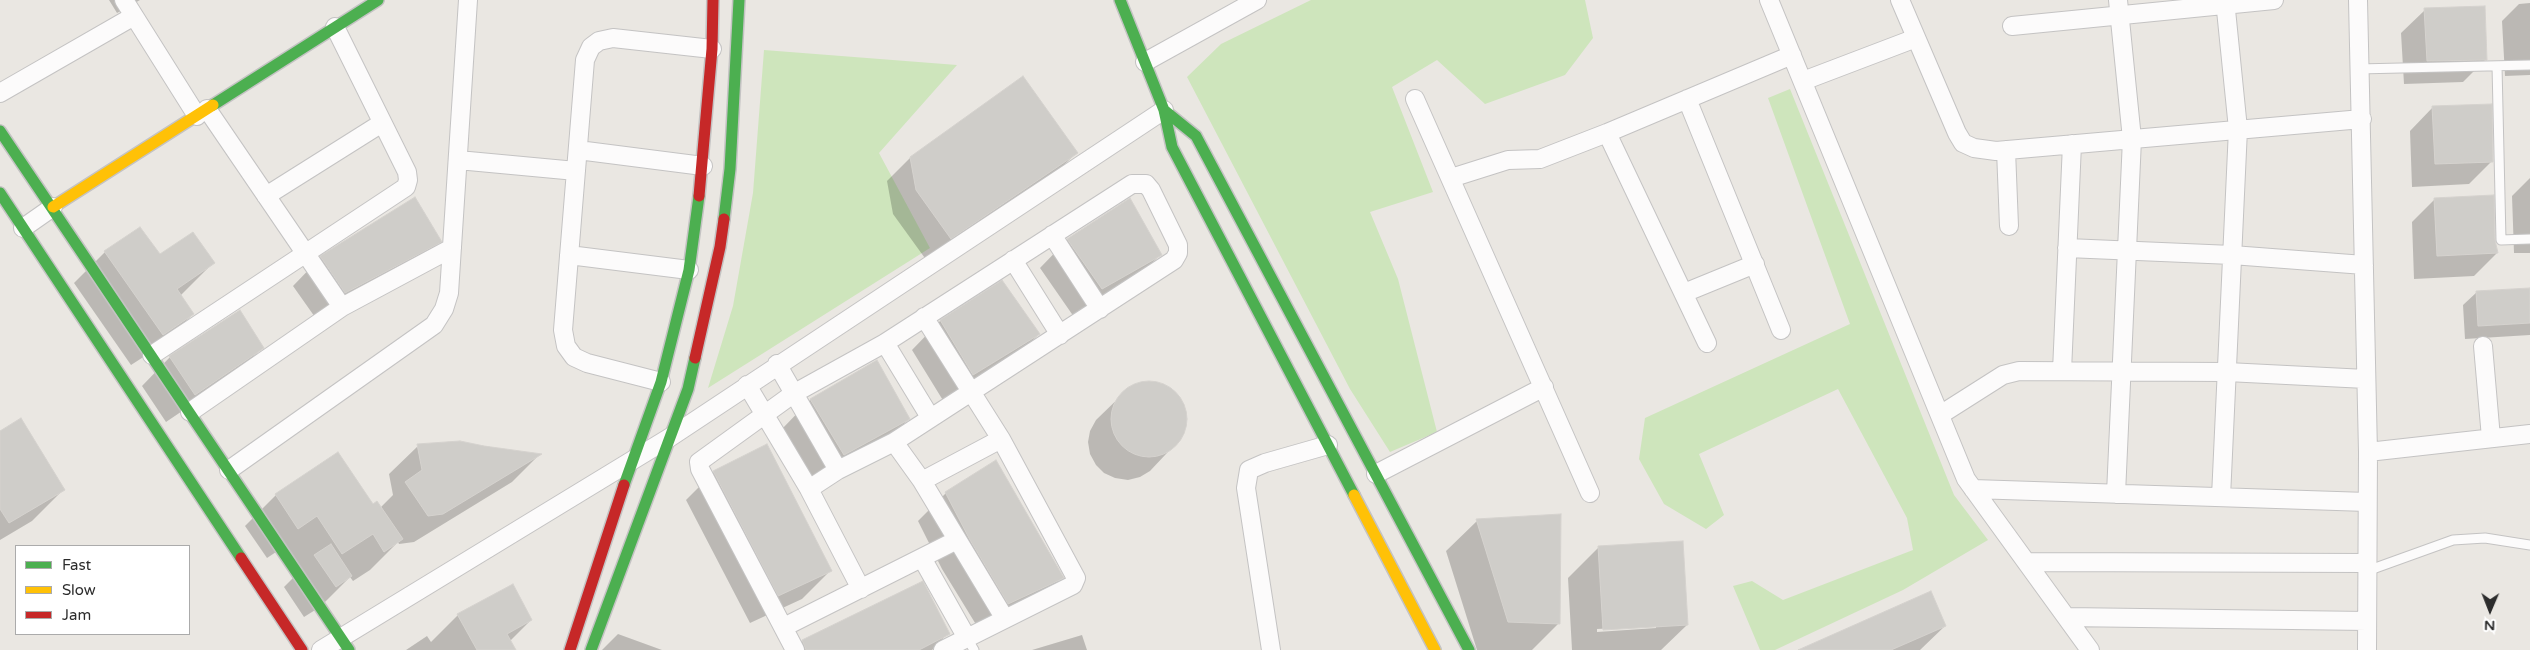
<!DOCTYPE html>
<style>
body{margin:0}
#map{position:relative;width:2530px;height:650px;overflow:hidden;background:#eae7e2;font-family:"Varela Round",sans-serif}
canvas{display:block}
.legend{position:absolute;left:15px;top:545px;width:175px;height:90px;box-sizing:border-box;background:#fff;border:1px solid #ababab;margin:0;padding:6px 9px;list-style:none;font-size:15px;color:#2c2c2c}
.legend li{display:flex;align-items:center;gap:10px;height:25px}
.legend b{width:25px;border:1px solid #ababab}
.north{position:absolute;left:2465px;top:585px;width:50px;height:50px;-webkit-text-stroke:4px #fff;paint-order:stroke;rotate:181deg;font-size:14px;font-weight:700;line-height:20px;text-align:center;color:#2c2c2c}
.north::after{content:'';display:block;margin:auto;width:18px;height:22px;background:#2c2c2c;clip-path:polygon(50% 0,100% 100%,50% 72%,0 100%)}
</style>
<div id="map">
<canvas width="2530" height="650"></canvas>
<ul class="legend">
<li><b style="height:6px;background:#4caf50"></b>Fast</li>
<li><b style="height:6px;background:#ffc107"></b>Slow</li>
<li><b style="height:6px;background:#c62828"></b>Jam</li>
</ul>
<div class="north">N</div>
</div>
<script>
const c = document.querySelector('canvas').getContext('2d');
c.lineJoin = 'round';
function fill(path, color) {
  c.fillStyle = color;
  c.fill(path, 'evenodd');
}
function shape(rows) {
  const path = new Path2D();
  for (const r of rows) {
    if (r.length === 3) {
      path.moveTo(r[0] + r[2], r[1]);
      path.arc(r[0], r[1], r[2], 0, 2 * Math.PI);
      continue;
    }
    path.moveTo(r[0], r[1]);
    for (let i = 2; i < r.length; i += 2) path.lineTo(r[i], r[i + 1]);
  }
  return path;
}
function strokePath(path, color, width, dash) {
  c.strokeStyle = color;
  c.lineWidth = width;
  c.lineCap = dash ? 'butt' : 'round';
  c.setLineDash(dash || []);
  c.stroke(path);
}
fill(shape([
 [1311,0,1585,0,1593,38,1565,75,1485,104,1437,60,1392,87,1433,192,1370,212,1398,279,1437,432,1390,452,1350,389,1187,77,1221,44],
 [764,50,957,65,879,153,930,248,708,388,733,306,753,193],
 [1790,89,1954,495,1988,540,1903,590,1775,650,1760,650,1733,586,1752,581,1783,600,1913,550,1907,518,1838,389,1699,454,1724,515,1706,529,1664,504,1639,459,1645,418,1850,324,1768,98]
]), '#cee5bc');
fill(shape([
 [109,0,140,0,117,13],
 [2530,3,2530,75,2505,76,2502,21,2519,4],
 [2425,10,2486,59,2463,82,2404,84,2401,33],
 [2433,107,2492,161,2469,184,2412,187,2410,131],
 [1076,153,1053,176,927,261,893,214,887,181,910,158],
 [2530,178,2530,253,2514,253,2512,196],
 [2435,199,2494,240,2497,253,2474,276,2414,279,2412,222],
 [1068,239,1160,255,1132,283,1074,317,1040,268],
 [440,241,412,270,317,320,293,286,321,257],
 [105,252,213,263,180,296,193,314,162,345,131,365,74,283],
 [1002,282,1039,334,1011,362,944,402,912,350,940,321],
 [2530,289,2530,335,2465,339,2463,305,2477,292],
 [239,311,262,348,234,376,166,422,142,386,170,357],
 [876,362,909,419,880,447,816,482,782,429,810,400],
 [1152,382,1164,385,1174,392,1182,401,1186,413,1186,426,1182,437,1150,471,1140,477,1128,480,1115,478,1104,473,1096,465,1090,454,1088,442,1090,431,1096,420,1129,388,1140,384],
 [0,432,63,490,32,521,0,540],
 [460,442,539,455,512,482,414,542,399,544,398,542,370,570,353,581,350,577,320,607,304,617,284,587,301,570,285,546,267,558,245,526,276,495,338,454,372,505,380,508,393,495,389,474,418,446],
 [714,472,830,571,802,599,750,623,686,500],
 [946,493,1062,577,1034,606,980,631,942,569,918,521],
 [1477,521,1559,623,1532,650,1477,650,1446,551],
 [1599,547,1687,625,1661,650,1572,650,1568,578],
 [1656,626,1656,628,1597,632,1597,629],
 [458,615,531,620,510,641,514,650,406,650,427,636,431,642],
 [1945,626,1920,650,1801,650],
 [948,633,932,650,793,650,802,641],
 [618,634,662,650,602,650],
 [1082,635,1087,650,1032,650]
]), '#0003');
const building = shape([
 [2485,6,2487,60,2427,61,2424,8,2485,6],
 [1023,76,1078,153,951,239,916,190,910,157,1023,76],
 [2492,104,2493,162,2435,164,2432,106,2492,104],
 [2494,195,2495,240,2498,253,2437,256,2434,198,2494,195],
 [415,197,442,242,345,293,320,256,415,197],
 [1130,198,1162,255,1102,289,1067,239,1130,198],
 [140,227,160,254,193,232,215,263,177,289,194,314,163,335,104,251,140,227],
 [1002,280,1040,334,973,375,940,320,1002,280],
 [2530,288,2530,323,2478,326,2476,291,2530,288],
 [240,310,264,348,195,395,169,356,240,310],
 [877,360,910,419,844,455,810,399,877,360],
 [1149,419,38],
 [21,418,65,490,9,523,0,509,0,431,21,418],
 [460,441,484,446,542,454,443,514,428,516,405,482,422,470,417,444,460,441],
 [767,444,832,571,778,596,713,471,767,444],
 [338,452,373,504,377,501,403,539,384,552,373,534,342,554,317,516,298,529,275,494,338,452],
 [996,460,1064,578,1008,604,970,540,945,492,996,460],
 [1561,514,1560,624,1508,622,1476,519,1561,514],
 [1683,541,1688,625,1603,630,1598,546,1683,541],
 [331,544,352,576,336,587,314,555,331,544],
 [923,581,950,634,919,650,806,650,802,640,923,581],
 [513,584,532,620,507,634,516,650,477,650,457,614,513,584],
 [1931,591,1946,626,1891,650,1798,650,1931,591]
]);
fill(building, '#cfcdc9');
strokePath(building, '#d5d2ce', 1);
const lane = shape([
 [2497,66,2501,240,2530,239],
 [2358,69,2530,65],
 [2367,571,2453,540,2485,538,2530,545],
 [967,638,974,650]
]);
const street = shape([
 [124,0,197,116],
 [1769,0,1966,479,2090,650],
 [1900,0,1957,133,1963,143,1974,148,1996,151,2362,119],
 [2358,0,2368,452,2367,650],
 [2012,26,2274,0],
 [1145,62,1257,0],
 [1803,81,1916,38],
 [0,93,134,16],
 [1415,99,1590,493],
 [1687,99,1781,330],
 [207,109,342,307],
 [1607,133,1707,343],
 [578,150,703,166],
 [2006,150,2009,226],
 [458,160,576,171],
 [1451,178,1508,160,1540,159,1607,133,1792,55],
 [266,196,382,123],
 [23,228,53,207],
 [1052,235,1100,309],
 [2067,248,2232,255,2364,265],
 [569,255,689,270],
 [1013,260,1060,335],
 [1684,293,1755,264],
 [924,317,1001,439,1076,578,1073,585,943,650],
 [885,343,930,417],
 [2483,346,2491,438],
 [152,355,406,187,408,180,407,172,335,27],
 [777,364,838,470],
 [2062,371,2072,144],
 [661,382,587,363,574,357,566,346,563,330,585,60,591,47,599,41,613,38,712,49],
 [747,385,809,489,861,589],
 [190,412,342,307,452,248],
 [1940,415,2003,375,2019,371,2227,372,2366,379],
 [894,442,922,481,1005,619],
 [2368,452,2530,434],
 [229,470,434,325,444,309,449,293,468,0],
 [1376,474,1544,387],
 [922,481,1001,439],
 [1973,489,2367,502],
 [2116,494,2132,139,2118,0],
 [2221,497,2238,129,2225,0],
 [922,558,967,638],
 [2026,562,2367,563],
 [2066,617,2367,621],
 [784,627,957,540],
 [321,650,669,438,1164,110],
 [795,650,700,469,699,462,793,394,885,343,1132,184,1146,184,1151,190,1178,245,1178,253,1174,260,894,442,838,470,809,489],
 [1271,650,1246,488,1249,470,1265,463,1328,445]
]);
const fast = shape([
 [1120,0,1164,110,1172,147,1354,495],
 [213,105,378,0],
 [1164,110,1196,136,1469,650],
 [0,131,349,650],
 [0,193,241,558],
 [724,219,730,169,739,0],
 [624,485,661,382,689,270,699,196],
 [591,650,688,389,695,358]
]);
const slow = shape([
 [53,207,213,105],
 [1354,495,1435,650]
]);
const jam = shape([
 [699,196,712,49,713,0],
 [695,358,720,247,724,219],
 [241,558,302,650],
 [570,650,624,485]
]);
strokePath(lane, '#c4c3c3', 11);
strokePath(street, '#c4c3c3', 20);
strokePath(fast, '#c4c3c3', 14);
strokePath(slow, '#c4c3c3', 14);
strokePath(jam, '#c4c3c3', 14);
strokePath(lane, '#fcfbfb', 9);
strokePath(street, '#fcfbfb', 18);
strokePath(fast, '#4caf50', 11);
strokePath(slow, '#ffc107', 11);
strokePath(jam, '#c62828', 11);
</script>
